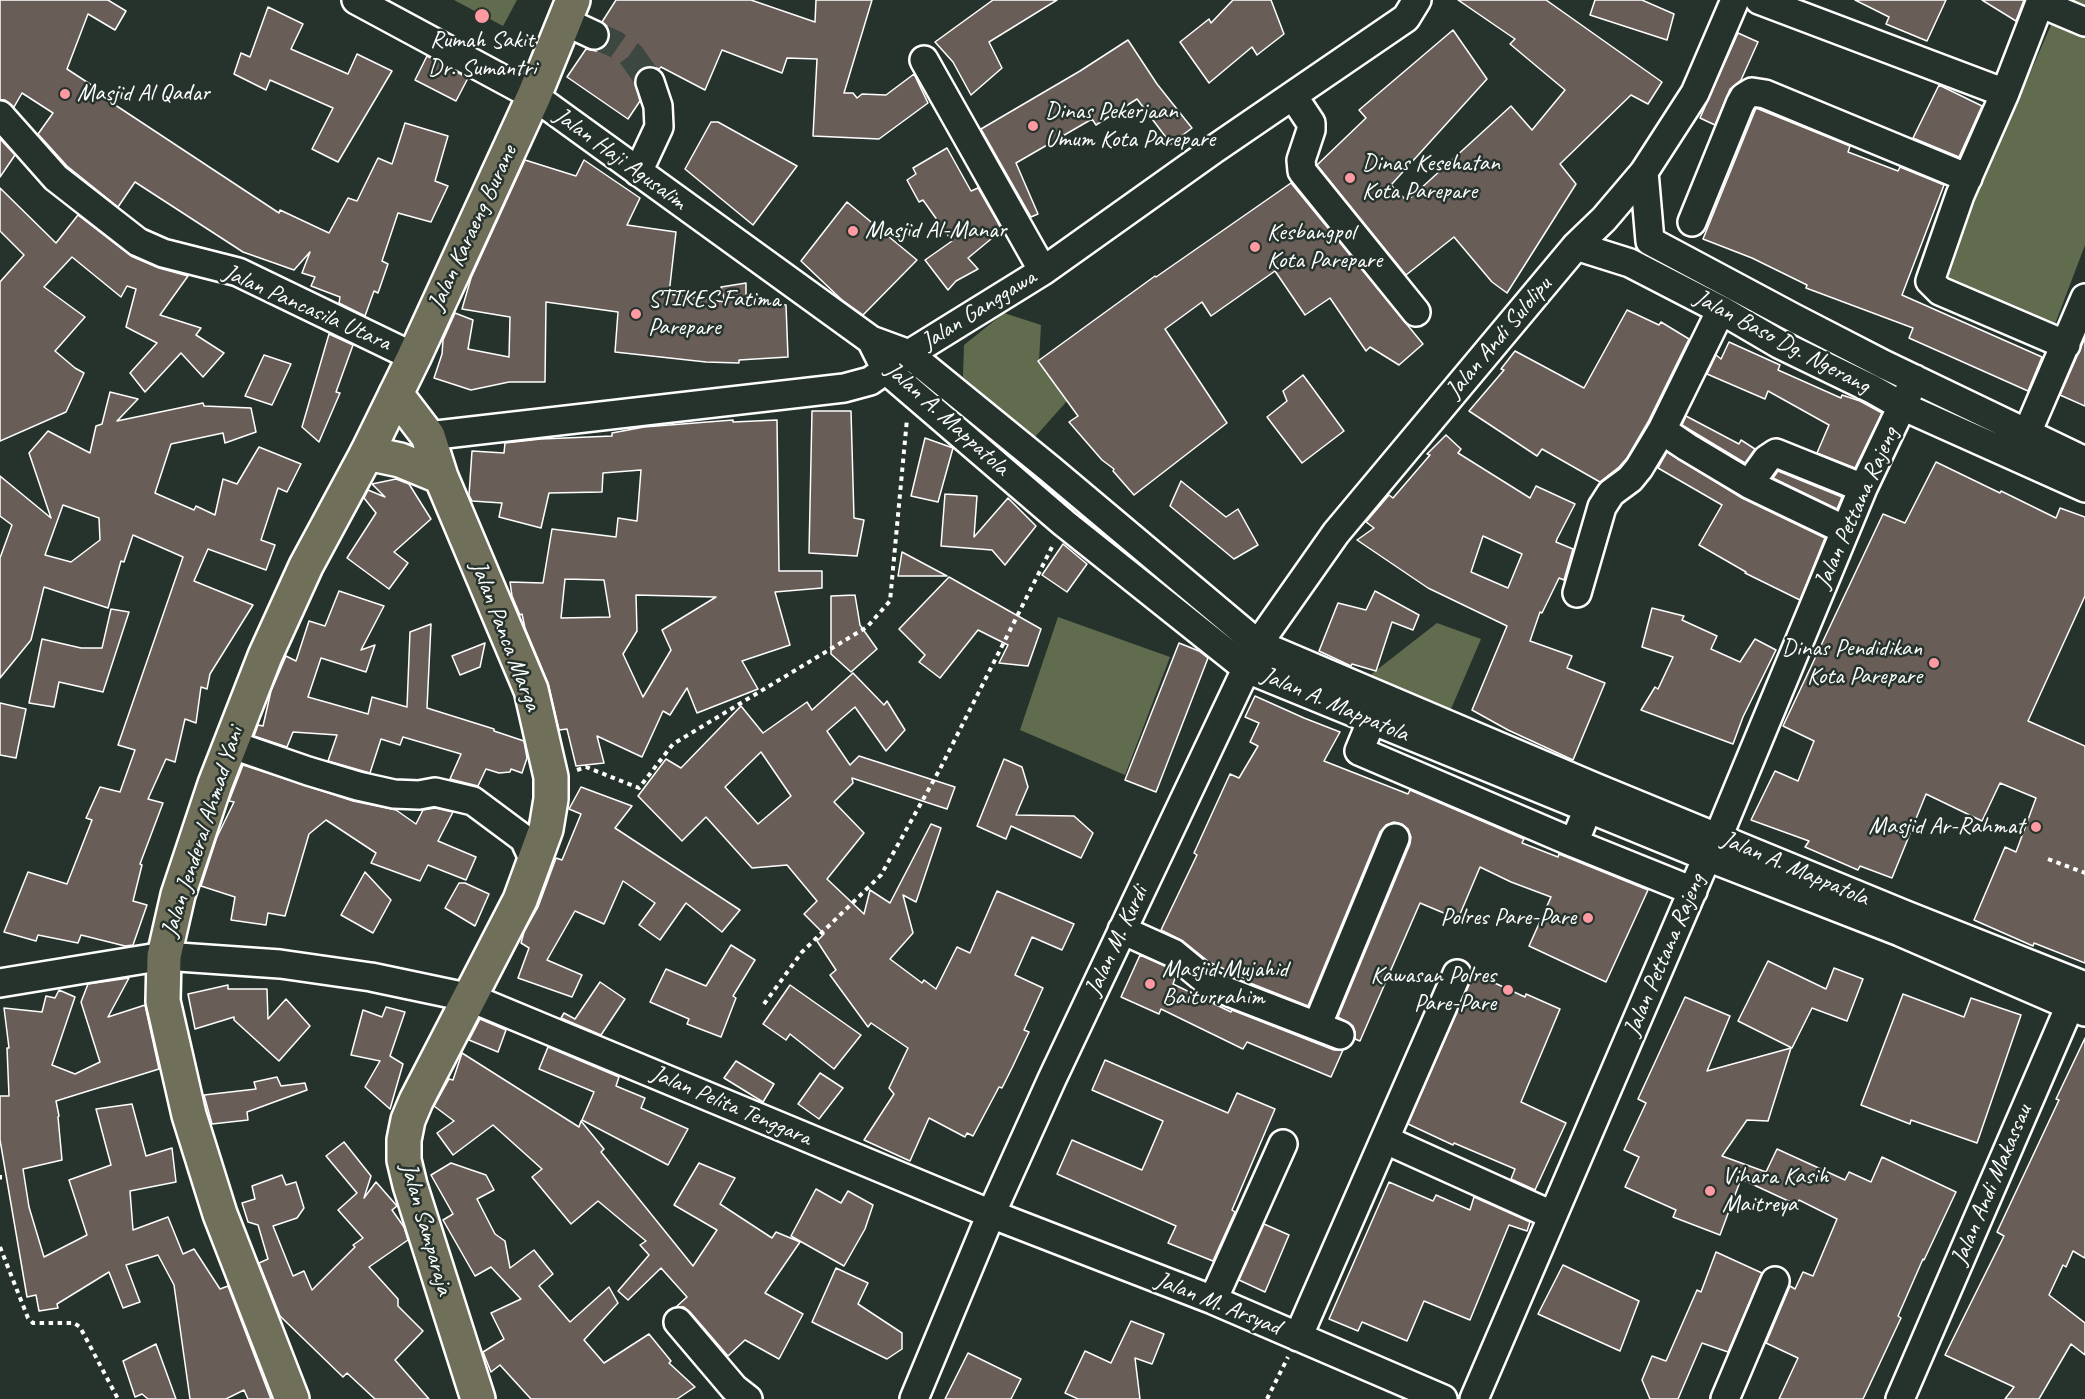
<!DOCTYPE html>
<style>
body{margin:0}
canvas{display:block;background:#26332d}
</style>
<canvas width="2085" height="1399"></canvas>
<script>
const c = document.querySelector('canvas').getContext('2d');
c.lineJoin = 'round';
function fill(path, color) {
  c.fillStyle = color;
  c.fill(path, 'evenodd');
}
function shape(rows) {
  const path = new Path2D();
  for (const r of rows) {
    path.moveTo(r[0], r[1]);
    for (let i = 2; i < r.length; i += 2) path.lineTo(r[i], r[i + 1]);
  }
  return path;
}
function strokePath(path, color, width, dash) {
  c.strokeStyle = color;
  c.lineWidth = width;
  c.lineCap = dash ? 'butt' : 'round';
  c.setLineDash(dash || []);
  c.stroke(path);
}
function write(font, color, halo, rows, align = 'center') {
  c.font = font + ' Caveat,sans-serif';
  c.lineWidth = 5;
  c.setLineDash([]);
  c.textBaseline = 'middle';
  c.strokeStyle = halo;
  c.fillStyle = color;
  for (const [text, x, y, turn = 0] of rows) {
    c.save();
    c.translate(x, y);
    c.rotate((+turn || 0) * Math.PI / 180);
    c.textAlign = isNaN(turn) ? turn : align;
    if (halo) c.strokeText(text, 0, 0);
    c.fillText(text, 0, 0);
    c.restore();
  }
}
fill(shape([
 [454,0,517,0,503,26],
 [2062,0,2085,0,2085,245,2052,332,1934,293],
 [1004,313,1041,325,1039,361,1067,401,1034,438,963,377,964,345],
 [1058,617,1170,657,1125,775,1020,730],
 [1437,623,1481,639,1451,709,1369,676]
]), '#606c4d');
const building = shape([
 [0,0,108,0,126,11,115,30,88,14,67,69,96,88,94,91,279,213,280,210,329,233,348,198,357,201,378,158,392,164,405,123,448,136,435,181,448,186,431,222,398,213,382,261,388,264,378,293,374,291,365,316,339,303,340,297,311,286,315,277,302,273,310,252,294,270,243,252,135,182,118,207,67,166,38,134,53,113,22,93,14,107,5,100,0,100,0,0],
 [616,0,751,0,815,22,816,0,872,0,844,93,853,93,857,98,862,94,886,95,914,74,928,103,879,139,813,136,817,59,787,58,782,73,722,50,705,90,661,67,659,69,653,67,646,67,639,71,635,79,640,101,628,119,567,77,586,49,596,51,603,48,608,42,610,33,607,26,602,22,616,0],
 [993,0,1057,0,989,42,1002,68,971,95,953,62,935,42,993,0],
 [1233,0,1271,0,1284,34,1257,55,1252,47,1209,83,1180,42,1209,19,1211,23,1233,0],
 [1458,0,1546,0,1662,82,1648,104,1631,95,1560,164,1576,184,1507,293,1492,282,1454,237,1406,275,1317,165,1366,118,1359,110,1453,30,1487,79,1391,185,1407,201,1511,106,1532,130,1565,90,1510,44,1515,39,1458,0],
 [1595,0,1642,0,1674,14,1667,40,1590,15,1595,0],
 [1855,0,1946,0,1927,41,1886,24,1889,17,1855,0],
 [1982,0,2024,0,2016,21,1982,0],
 [268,7,303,24,291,49,348,74,357,54,392,71,338,162,312,149,333,108,270,80,266,90,234,74,241,53,250,57,268,7],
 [1738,33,1758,42,1741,80,1730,89,1715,125,1700,118,1738,33],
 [1128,40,1157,84,1192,128,1171,144,1137,99,1096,125,1092,119,1016,163,1038,214,1031,217,981,129,1080,71,1128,40],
 [427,56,468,78,456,101,415,80,427,56],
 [1939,85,1982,106,1959,157,1913,138,1939,85],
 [1756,108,1850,146,1848,152,1898,171,1900,167,1944,185,1902,295,2042,357,2028,391,1909,338,1913,328,1806,288,1807,285,1752,258,1703,239,1756,108],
 [711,122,718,122,797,166,753,225,685,169,711,122],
 [0,139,15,155,0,177,0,139],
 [947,148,971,191,978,188,1002,230,968,258,978,269,956,281,948,290,925,260,952,241,923,200,919,202,907,180,916,174,913,168,947,148],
 [525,160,576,176,584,160,640,198,627,225,676,232,669,294,725,302,721,287,746,283,746,297,786,305,788,357,739,360,739,363,706,362,615,352,618,312,546,302,545,382,509,382,471,390,434,378,442,354,443,340,455,313,473,320,468,349,509,357,510,317,462,309,471,278,525,160],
 [1291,183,1423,344,1399,365,1370,347,1366,351,1330,298,1305,315,1275,271,1211,316,1202,302,1165,329,1227,423,1134,495,1113,471,1114,469,1102,460,1069,422,1078,416,1038,361,1155,276,1156,277,1291,183],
 [0,188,56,243,78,215,131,256,159,268,188,276,160,315,201,328,196,335,224,353,203,377,181,353,145,392,130,373,157,343,126,327,136,289,127,286,121,297,72,257,44,287,85,317,55,351,75,368,84,373,66,412,0,441,0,282,24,255,0,231,0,188],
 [847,202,917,260,863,315,842,300,801,261,847,202],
 [1627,310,1659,325,1661,322,1689,339,1648,422,1627,458,1619,467,1600,482,1542,449,1537,456,1469,411,1504,370,1501,369,1515,351,1584,388,1627,310],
 [329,334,353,345,336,392,340,393,319,442,302,427,329,334],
 [2085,338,2085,406,2060,395,2085,338],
 [1729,342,1780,365,1778,370,1841,398,1842,395,1860,401,1882,413,1855,468,1817,453,1829,425,1768,391,1765,399,1707,374,1716,355,1721,359,1729,342],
 [264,355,291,364,272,405,245,396,264,355],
 [1303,375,1344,431,1302,463,1267,417,1287,401,1283,391,1303,375],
 [110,392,138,399,117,421,203,403,204,406,251,408,256,432,225,443,223,433,171,444,155,493,194,510,196,506,215,515,223,479,237,484,259,447,301,464,287,492,278,488,261,540,275,545,266,570,208,549,194,581,253,605,210,674,207,689,201,687,196,723,185,719,175,762,166,759,148,799,163,803,140,864,142,865,133,901,147,905,133,945,125,946,81,935,78,943,38,935,36,941,4,932,28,872,67,884,92,820,86,818,100,787,120,792,135,750,118,745,183,557,133,535,124,562,121,561,108,608,44,587,31,640,0,678,0,558,12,525,0,516,0,476,51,518,29,453,48,431,90,453,96,426,102,424,110,392],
 [63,505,99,518,100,540,71,562,45,555,63,505],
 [812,411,851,411,854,518,864,520,857,556,809,553,812,411],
 [1686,416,1739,444,1741,440,1755,449,1745,463,1682,425,1686,416],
 [733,420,733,422,777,420,779,571,822,571,822,588,775,592,790,645,742,661,758,689,697,713,687,688,670,715,663,711,642,757,597,736,604,763,576,766,567,729,559,730,548,683,525,628,522,614,520,615,512,596,510,582,543,583,552,529,616,537,618,518,637,521,641,470,603,473,602,492,549,493,541,528,499,517,502,503,472,501,469,495,472,451,504,453,505,443,541,439,612,436,612,433,644,427,733,420],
 [565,579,604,580,610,617,561,618,565,579],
 [636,595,716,597,662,630,671,650,643,697,623,654,637,631,636,595],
 [1446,435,1461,449,1458,453,1530,498,1536,486,1575,504,1557,539,1556,542,1573,549,1564,580,1559,578,1542,613,1540,612,1530,641,1572,656,1567,668,1605,683,1573,760,1508,730,1472,710,1507,626,1428,588,1357,540,1374,528,1366,522,1389,495,1393,498,1430,455,1427,454,1446,435],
 [1483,536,1522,554,1508,588,1471,572,1483,536],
 [925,438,953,448,938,502,911,496,925,438],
 [1667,452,1742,498,1825,538,1800,600,1745,573,1746,572,1699,545,1722,505,1658,468,1667,452],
 [1936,462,2000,493,2001,491,2056,518,2060,508,2085,517,2085,596,2028,721,2085,746,2085,963,2034,943,2033,946,1974,920,2005,847,2016,852,2036,798,2000,783,1982,821,1926,794,1892,878,1860,866,1858,870,1805,847,1809,841,1751,820,1775,771,1798,781,1814,741,1783,726,1883,514,1905,523,1936,462],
 [1778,471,1842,497,1837,509,1773,478,1778,471],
 [396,479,409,484,431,519,394,552,408,563,389,589,347,558,376,513,364,498,368,490,385,497,372,484,396,479],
 [1181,481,1226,517,1238,509,1258,545,1234,559,1170,506,1181,481],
 [945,494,977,496,974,537,1008,498,1036,526,1005,565,992,550,941,546,945,494],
 [1063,544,1087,564,1067,592,1042,575,1063,544],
 [902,552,947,576,898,576,902,552],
 [949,577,1041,629,1028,666,999,663,1008,645,978,630,940,678,919,662,925,655,899,629,949,577],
 [339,591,384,606,361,650,375,645,366,672,321,658,308,697,368,714,372,697,407,707,410,632,431,624,427,708,494,729,494,731,524,741,527,758,522,773,511,769,510,772,499,773,486,769,478,786,450,779,461,754,403,737,400,745,381,739,370,773,328,761,337,735,293,732,287,747,254,736,258,725,263,726,271,691,286,656,296,661,309,621,325,626,339,591],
 [1375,591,1419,615,1413,630,1392,622,1376,671,1352,664,1351,666,1319,651,1338,603,1366,610,1375,591],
 [855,595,860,625,877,649,851,672,831,654,831,596,855,595],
 [1652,608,1684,616,1682,620,1717,636,1711,649,1740,662,1755,639,1776,650,1743,717,1733,744,1641,710,1655,687,1658,689,1673,657,1642,647,1652,608],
 [111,609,129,612,103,692,59,682,54,707,29,703,42,639,81,648,102,648,111,609],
 [485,643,480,667,460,675,452,656,485,643],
 [1179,643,1199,651,1208,658,1156,792,1125,780,1179,643],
 [853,673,884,705,887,701,905,730,886,751,855,707,827,731,850,765,859,756,955,787,947,809,852,778,853,783,834,802,864,833,827,879,864,914,870,890,890,903,931,824,941,828,916,902,903,895,913,933,890,959,922,983,924,980,936,989,957,947,970,953,997,891,1074,924,1062,950,1032,937,1015,975,1043,988,1024,1030,1029,1032,1012,1068,1002,1088,999,1087,973,1136,967,1133,965,1137,929,1118,910,1161,864,1140,894,1094,889,1088,908,1048,871,1023,868,1027,830,975,836,970,817,941,824,934,804,914,817,901,787,865,752,868,706,817,682,841,638,796,666,759,681,768,741,706,763,733,807,702,812,710,853,673],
 [761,752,791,796,758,824,725,787,761,752],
 [1255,696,1304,718,1340,732,1324,761,1408,794,1410,790,1524,839,1522,843,1558,857,1559,854,1648,890,1606,982,1529,946,1551,897,1511,882,1480,867,1458,919,1420,903,1360,1041,1355,1039,1355,1032,1353,1026,1338,1017,1410,844,1411,837,1408,829,1402,824,1394,822,1386,825,1380,832,1308,1006,1245,981,1246,979,1209,962,1183,941,1161,930,1197,855,1194,853,1230,774,1239,778,1258,746,1250,742,1259,723,1245,717,1255,696],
 [0,703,26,709,16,758,0,755,0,703],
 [1004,759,1022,767,1028,787,1016,815,1074,816,1093,833,1081,858,1011,826,1006,839,977,826,1004,759],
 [243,765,353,801,396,810,416,824,423,810,435,808,453,812,438,841,476,857,466,880,428,865,420,881,371,863,376,853,326,820,309,834,285,916,268,913,266,925,231,920,235,897,201,886,217,837,234,802,229,801,243,765],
 [581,787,632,806,615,828,740,910,722,932,686,903,660,940,639,925,655,903,623,881,604,924,575,911,547,960,582,975,572,997,518,978,529,948,521,943,524,932,538,907,556,858,562,860,581,814,569,809,581,787],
 [365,872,391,900,373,933,341,915,365,872],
 [459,883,465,883,489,894,475,926,445,908,459,883],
 [731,945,755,960,733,996,736,998,721,1037,687,1024,689,1019,650,1002,666,969,706,986,731,945],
 [1140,955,1165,966,1176,976,1173,984,1231,1012,1232,1010,1334,1050,1343,1050,1331,1077,1247,1042,1243,1049,1161,1009,1159,1014,1121,997,1140,955],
 [1768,961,1826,989,1834,968,1863,979,1847,1021,1812,1008,1792,1048,1738,1021,1768,961],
 [1473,973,1525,997,1526,994,1560,1009,1521,1102,1566,1123,1535,1190,1511,1179,1515,1169,1454,1143,1453,1145,1408,1124,1471,980,1473,973],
 [129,978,108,1017,145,1005,159,1069,56,1101,59,1116,58,1117,62,1160,23,1169,29,1207,44,1257,87,1235,69,1180,111,1165,96,1109,132,1104,146,1156,172,1148,176,1182,130,1191,133,1230,168,1217,183,1254,194,1249,220,1289,228,1286,271,1399,248,1399,244,1390,226,1399,190,1399,174,1285,158,1255,126,1265,140,1302,123,1308,109,1272,57,1304,58,1308,39,1311,36,1295,27,1297,0,1140,0,1096,9,1096,7,1048,9,1048,4,1008,42,1012,46,996,55,998,59,990,75,997,52,1065,75,1074,100,1062,81,1002,88,984,129,978],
 [600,982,625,999,601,1035,561,1018,564,1013,575,1019,600,982],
 [228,985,228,989,267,989,268,1019,286,999,310,1026,279,1061,234,1020,234,1017,195,1029,188,994,228,985],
 [790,985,861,1035,834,1069,790,1034,786,1040,763,1024,790,985],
 [1903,994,1964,1017,1971,998,2021,1015,1977,1143,1911,1120,1910,1124,1861,1105,1903,994],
 [1685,997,1730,1016,1707,1071,1791,1048,1768,1121,1747,1120,1722,1156,1766,1172,1777,1149,1845,1180,1849,1172,1871,1182,1882,1157,1956,1192,1924,1260,1923,1259,1898,1316,1901,1318,1863,1399,1779,1399,1798,1358,1766,1343,1790,1286,1795,1289,1803,1272,1813,1276,1837,1219,1799,1200,1797,1205,1741,1179,1720,1235,1673,1217,1676,1210,1625,1187,1639,1157,1624,1150,1646,1103,1638,1099,1685,997],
 [386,1007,405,1012,390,1056,403,1064,390,1109,365,1087,380,1061,351,1055,363,1010,382,1017,386,1007],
 [480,1019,506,1030,498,1052,469,1040,480,1019],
 [2085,1038,2085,1258,2073,1251,2066,1267,2063,1265,2049,1295,2085,1323,2085,1355,2071,1344,2039,1399,2005,1399,2014,1387,1945,1355,2004,1236,1997,1232,2059,1100,2056,1099,2085,1038],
 [548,1047,619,1077,616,1086,645,1098,641,1108,688,1129,668,1165,582,1120,594,1092,539,1069,548,1047],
 [462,1053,579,1127,581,1121,604,1149,601,1152,693,1266,717,1230,674,1205,699,1163,735,1178,720,1204,772,1238,776,1232,800,1242,765,1293,803,1314,779,1359,745,1340,728,1356,690,1312,684,1307,676,1307,687,1297,661,1268,628,1300,618,1291,649,1255,640,1245,646,1241,598,1201,571,1224,532,1177,542,1169,493,1125,453,1155,437,1133,454,1121,434,1106,449,1079,453,1080,462,1053],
 [1105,1060,1228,1113,1237,1093,1275,1109,1232,1210,1235,1212,1213,1261,1168,1243,1176,1226,1057,1174,1072,1140,1142,1170,1163,1121,1092,1090,1105,1060],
 [736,1061,774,1084,763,1102,724,1078,736,1061],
 [820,1073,843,1088,819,1119,798,1104,820,1073],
 [277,1077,281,1086,305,1083,307,1090,247,1112,248,1120,212,1124,204,1095,256,1089,254,1082,277,1077],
 [344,1142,371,1176,364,1198,376,1182,397,1206,392,1210,404,1227,408,1240,369,1267,398,1299,398,1306,423,1331,395,1360,429,1399,375,1399,347,1373,343,1377,280,1316,259,1263,268,1259,258,1225,248,1222,242,1203,255,1199,252,1186,282,1175,286,1185,296,1182,304,1208,297,1218,273,1226,293,1276,304,1271,312,1290,355,1247,353,1245,363,1238,338,1210,357,1193,326,1156,344,1142],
 [451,1163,486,1175,494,1190,477,1199,495,1234,505,1241,510,1268,534,1250,553,1274,539,1286,570,1322,609,1287,618,1303,584,1340,604,1363,649,1334,671,1361,669,1363,695,1387,677,1399,531,1399,500,1365,491,1372,483,1352,504,1339,491,1313,521,1299,491,1267,475,1276,443,1220,453,1214,431,1175,451,1163],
 [1389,1182,1433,1201,1436,1195,1470,1210,1474,1197,1530,1222,1527,1231,1509,1225,1470,1320,1424,1301,1407,1341,1362,1322,1358,1331,1329,1319,1389,1182],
 [816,1189,841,1203,848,1191,873,1205,865,1229,844,1266,791,1236,816,1189],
 [1264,1224,1289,1235,1265,1292,1239,1280,1264,1224],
 [1716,1252,1762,1273,1728,1352,1702,1343,1678,1399,1650,1399,1642,1380,1652,1356,1666,1361,1697,1290,1701,1292,1716,1252],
 [1563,1265,1639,1301,1620,1351,1538,1314,1563,1265],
 [836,1268,868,1283,858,1304,902,1333,902,1349,887,1359,812,1322,836,1268],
 [1131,1321,1164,1334,1152,1364,1135,1358,1140,1399,1078,1399,1065,1393,1085,1351,1111,1363,1131,1321],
 [156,1344,176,1399,148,1399,142,1394,135,1397,123,1361,156,1344],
 [968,1353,1021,1379,1011,1399,945,1399,968,1353]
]);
fill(building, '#695d58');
strokePath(building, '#fff', 1.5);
strokePath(shape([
 [594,35,615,44,631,55,650,82]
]), '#3c4742', 27, [27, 14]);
const minor = shape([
 [356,0,534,96,871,340,909,354,1050,469,1258,644,1597,788,1906,915,2085,986],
 [1759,0,2005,93],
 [2041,0,2005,93,1960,195,1930,281,1940,291,2066,345],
 [2040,3,2085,22],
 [564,21,594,35],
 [924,60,1043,271],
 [1293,96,1311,123,1311,130,1301,160,1302,171,1416,312],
 [0,115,56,178,138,242,163,253,238,272,414,357],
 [638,172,659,127,658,106,650,82],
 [1644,172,1650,241,1794,318,1885,365,2085,461],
 [1692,222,1740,104,1744,97,1752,92,1765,94,1968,178],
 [1576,246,1630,263,1721,310,1779,344,1872,389,1902,406,2085,488],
 [1721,310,1662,430,1687,447,1749,484],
 [871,340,886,370,1064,523,1247,669,1707,857,1900,932,2085,1012],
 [2027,433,2085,298],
 [428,436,844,388,870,381,909,354,1043,271,1213,150,1406,18,1417,0],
 [1845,530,1749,484,1767,459,1776,453,1863,488],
 [1577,593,1602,507,1611,493,1630,479,1639,468,1662,430],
 [1378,705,1359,751,1574,843,1595,791],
 [230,744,308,771,358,786,394,794,419,795,435,792,473,801,524,839,535,863],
 [1574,843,1693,891],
 [1122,930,1173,953,1213,986,1340,1035],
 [0,983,164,956,280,964,371,977,471,998,991,1214,1213,1300,1443,1399],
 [1317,1026,1395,838],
 [1386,1140,1552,1215],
 [1213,1300,1283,1144],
 [678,1322,734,1388,748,1399],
 [1298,1337,1457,974],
 [914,1399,991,1214,1052,1079,1258,644,1336,533,1576,246,1604,219,1644,172,1695,93,1735,0],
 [1474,1399,1707,857,1718,837,1863,488,1915,379],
 [1725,1399,1775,1281],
 [1900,1399,2078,987]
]);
const major = shape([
 [396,394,428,436,441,477,531,690,551,777,551,799,546,829,520,900,416,1101,408,1120,404,1140,404,1160,410,1185,478,1399],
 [367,453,400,460,441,477]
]);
const highway = shape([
 [292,1399,220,1214,189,1115,163,1001,164,956,178,895,215,784,265,656,306,566,367,453,414,357,534,96,573,0]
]);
strokePath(minor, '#fff', 32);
strokePath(major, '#fff', 38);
strokePath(highway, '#fff', 38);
strokePath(shape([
 [577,770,586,767,639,788,673,744,867,627,890,601,907,419],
 [2048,859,2085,873],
 [764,1004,802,952,881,875,940,769,1053,545],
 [0,1175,0,1183],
 [0,1247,28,1318,33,1323,74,1323,80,1327,118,1399],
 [1267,1399,1288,1357]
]), '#fff', 4, [4.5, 4.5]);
strokePath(minor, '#26332d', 27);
strokePath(major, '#706f59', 33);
strokePath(highway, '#706f59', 33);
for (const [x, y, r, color] of [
 [482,16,8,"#ff9aa2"],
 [65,94,6,"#ff9aa2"],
 [1033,126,6,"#ff9aa2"],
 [1350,178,6,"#ff9aa2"],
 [853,231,6,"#ff9aa2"],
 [1255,247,6,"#ff9aa2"],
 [636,314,6,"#ff9aa2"],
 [1934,663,6,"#ff9aa2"],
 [2036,827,6,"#ff9aa2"],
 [1588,918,6,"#ff9aa2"],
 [1150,984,6,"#ff9aa2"],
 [1508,990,6,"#ff9aa2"],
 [1710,1191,6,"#ff9aa2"]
]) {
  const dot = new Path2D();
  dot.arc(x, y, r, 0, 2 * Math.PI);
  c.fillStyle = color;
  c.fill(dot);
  strokePath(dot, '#26332d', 2);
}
write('24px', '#fff', '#26332d', [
 ["Rumah Sakit",482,41,"center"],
 ["Dr. Sumantri",482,69,"center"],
 ["Masjid Al Qadar",77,94],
 ["Dinas Pekerjaan",1045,112],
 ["Umum Kota Parepare",1045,140],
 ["Dinas Kesehatan",1362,164],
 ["Kota Parepare",1362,192],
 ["Masjid Al-Manar",865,231],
 ["Kesbangpol",1267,233],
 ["Kota Parepare",1267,261],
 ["STIKES Fatima",648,300],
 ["Parepare",648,328],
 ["Dinas Pendidikan",1922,649,"right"],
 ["Kota Parepare",1922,677,"right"],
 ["Masjid Ar-Rahmat",2024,827,"right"],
 ["Polres Pare-Pare",1576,918,"right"],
 ["Masjid Mujahid",1162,970],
 ["Baiturrahim",1162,998],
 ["Kawasan Polres",1496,976,"right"],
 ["Pare-Pare",1496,1004,"right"],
 ["Vihara Kasih",1722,1177],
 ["Maitreya",1722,1205]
], 'left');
write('24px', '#fff', '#26332d', [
 ["Jalan Haji Agusalim",620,159,36],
 ["Jalan Karaeng Burane",473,228,-65],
 ["Jalan Pancasila Utara",307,308,24],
 ["Jalan Ganggawa",979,310,-32],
 ["Jalan Andi Sulolipu",1499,338,-50],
 ["Jalan Baso Dg. Ngerang",1782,342,28],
 ["Jalan A. Mappatola",947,419,42],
 ["Jalan Pettana Rajeng",1857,508,-66],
 ["Jalan Panca Marga",505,636,69],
 ["Jalan A. Mappatola",1335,705,23],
 ["Jalan Jenderal Ahmad Yani",203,832,-72],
 ["Jalan A. Mappatola",1795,869,23],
 ["Jalan M. Kurdi",1117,941,-65],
 ["Jalan Pettana Rajeng",1665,955,-67],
 ["Jalan Pelita Tenggara",731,1106,23],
 ["Jalan Andi Makassau",1992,1185,-67],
 ["Jalan Samparaja",426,1229,74],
 ["Jalan M. Arsyad",1218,1304,22]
]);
</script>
